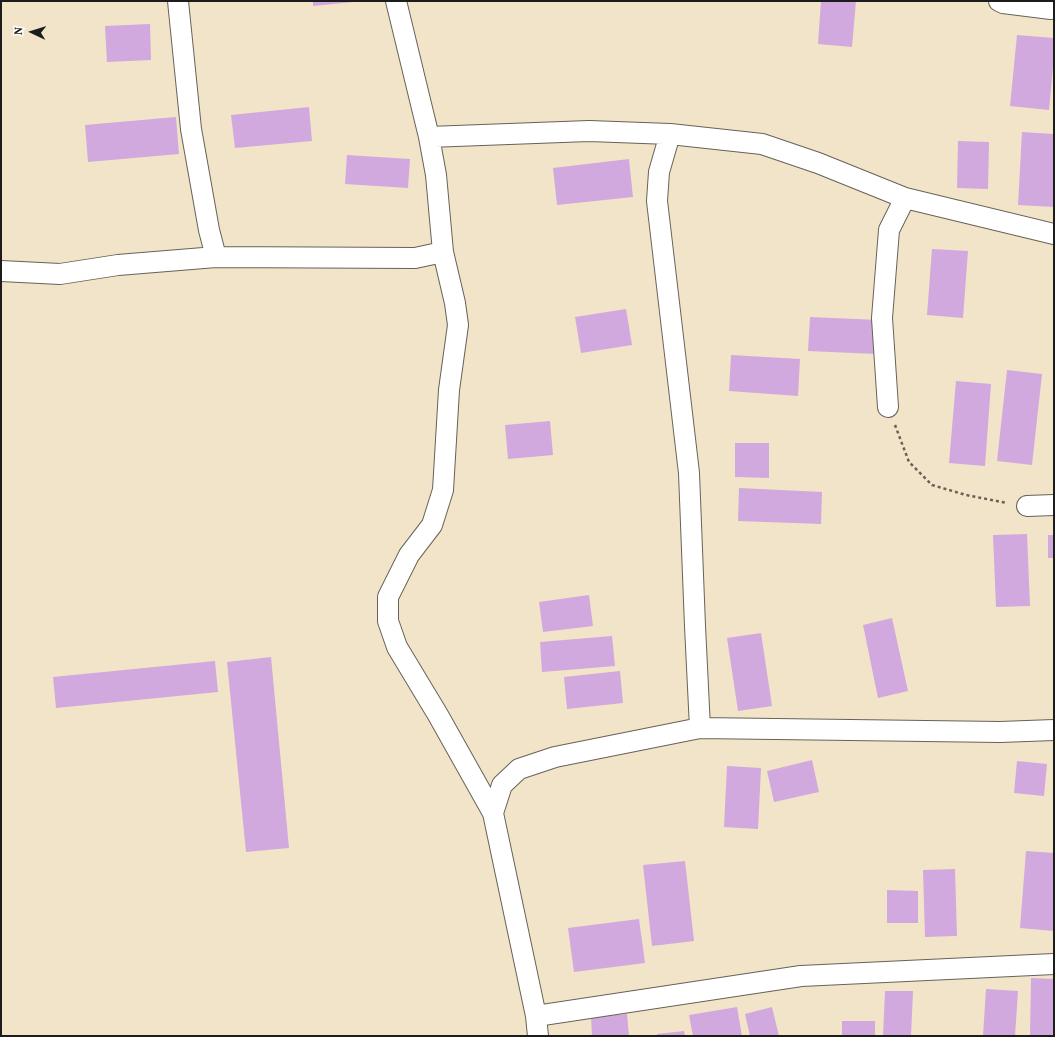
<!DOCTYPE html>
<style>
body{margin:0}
#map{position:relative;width:1055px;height:1037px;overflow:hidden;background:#f2e4c8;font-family:Vollkorn,serif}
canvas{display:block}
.frame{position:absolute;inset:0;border:2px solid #1c1c1c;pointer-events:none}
.north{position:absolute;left:12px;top:12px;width:40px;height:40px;-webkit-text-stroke:3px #fdfcf7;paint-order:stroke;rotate:274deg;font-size:11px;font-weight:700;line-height:16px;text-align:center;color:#1c1c1c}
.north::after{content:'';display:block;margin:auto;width:14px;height:18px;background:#1c1c1c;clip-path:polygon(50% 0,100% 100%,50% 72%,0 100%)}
</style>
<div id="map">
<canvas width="1055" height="1037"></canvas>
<div class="frame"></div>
<div class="north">N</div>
</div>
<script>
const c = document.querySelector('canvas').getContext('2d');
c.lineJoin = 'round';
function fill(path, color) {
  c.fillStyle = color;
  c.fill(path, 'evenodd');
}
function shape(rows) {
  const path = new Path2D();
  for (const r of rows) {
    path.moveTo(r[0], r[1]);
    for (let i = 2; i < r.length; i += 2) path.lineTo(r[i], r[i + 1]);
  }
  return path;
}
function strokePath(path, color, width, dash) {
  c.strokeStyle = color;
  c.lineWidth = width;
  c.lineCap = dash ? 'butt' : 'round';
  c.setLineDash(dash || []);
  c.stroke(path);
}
fill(shape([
 [313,1,354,1,354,2,313,6],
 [821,1,856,1,852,47,818,44],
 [150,24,151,60,107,62,105,26],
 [1017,35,1054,38,1054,56,1049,110,1010,106],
 [309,107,312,141,235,148,231,115],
 [176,117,179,154,88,162,85,125],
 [1022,132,1054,134,1054,207,1018,205],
 [958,141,989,142,988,189,957,188],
 [347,155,410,159,408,188,345,184],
 [629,159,633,197,557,205,553,168],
 [932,249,968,251,963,318,927,315],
 [626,309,632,345,581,353,575,317],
 [810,317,879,320,877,354,808,351],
 [731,355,800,359,798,396,729,391],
 [1007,370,1042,374,1032,465,997,461],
 [956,381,991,384,985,466,949,463],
 [550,421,553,455,508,459,505,425],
 [735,443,769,443,769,478,735,477],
 [739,488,822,492,821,524,738,521],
 [1027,534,1030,606,996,607,993,535],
 [1048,535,1054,535,1054,558,1048,558],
 [589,595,593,626,543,632,539,602],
 [892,618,908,691,878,698,863,625],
 [761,633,772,706,738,711,727,638],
 [612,636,615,666,542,672,540,642],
 [271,657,289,848,246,852,227,662],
 [215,661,218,692,56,708,53,677],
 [620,671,623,703,567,709,564,677],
 [812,760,819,792,774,802,767,771],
 [1017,761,1047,764,1044,796,1014,793],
 [727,766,761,768,758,829,724,827],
 [1026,851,1054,853,1054,931,1020,928],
 [685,861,694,941,652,946,643,865],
 [955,869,957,936,925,937,923,870],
 [887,890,918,891,918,923,887,923],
 [639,919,645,963,574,972,568,928],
 [1031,978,1054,979,1054,1036,1030,1036],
 [986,989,1018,991,1015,1036,983,1036],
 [885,991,913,991,911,1036,883,1036],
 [737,1007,742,1036,693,1036,689,1015],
 [772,1007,779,1036,750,1036,745,1014],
 [627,1014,629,1036,592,1036,591,1017],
 [842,1021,875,1021,875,1036,842,1036],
 [684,1031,685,1036,657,1036,657,1034]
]), '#d1a9de');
const street = shape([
 [178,1,191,129,209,230,216,257],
 [396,1,429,137,436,175,443,252,455,303,458,325,449,390,443,490,432,525,409,555,388,597,388,621,397,647,438,715,493,813],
 [999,1,1003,3,1051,9],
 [670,134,659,172,657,201,689,473,695,626,700,728],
 [429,137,589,131,670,134,762,144,818,163,905,198],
 [1,271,60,274,118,265,216,257,415,258,443,252],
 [888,407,882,318,889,230,905,198,1054,234],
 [1027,506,1054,505],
 [536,1016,801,976,1054,964],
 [538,1036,536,1016,493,813,502,785,519,769,555,757,700,728,1000,732,1054,730]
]);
strokePath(street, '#676258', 22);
strokePath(shape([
 [895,425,909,462,932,485,966,495,1007,503]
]), '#676258', 2.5, [3, 3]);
strokePath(street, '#fff', 20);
</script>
